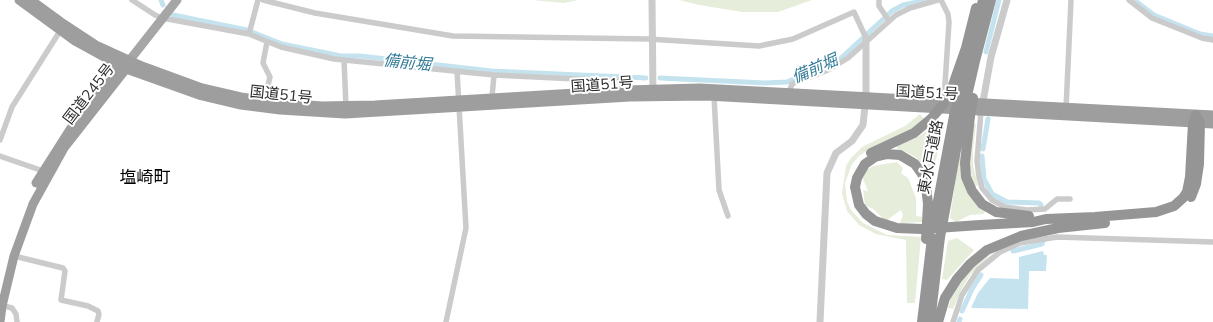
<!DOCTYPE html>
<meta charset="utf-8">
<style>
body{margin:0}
canvas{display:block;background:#fff}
</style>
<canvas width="1213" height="322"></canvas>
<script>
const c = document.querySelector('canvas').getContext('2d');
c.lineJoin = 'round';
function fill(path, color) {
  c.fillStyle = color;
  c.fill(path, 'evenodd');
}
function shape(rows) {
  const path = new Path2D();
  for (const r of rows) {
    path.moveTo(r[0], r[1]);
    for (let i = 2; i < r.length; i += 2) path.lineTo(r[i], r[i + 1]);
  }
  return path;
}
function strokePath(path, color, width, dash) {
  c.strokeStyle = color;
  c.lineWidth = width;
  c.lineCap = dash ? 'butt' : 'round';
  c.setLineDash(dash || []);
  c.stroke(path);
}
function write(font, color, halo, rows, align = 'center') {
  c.font = font + ' Mulish,"Noto Sans JP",sans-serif';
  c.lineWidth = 4;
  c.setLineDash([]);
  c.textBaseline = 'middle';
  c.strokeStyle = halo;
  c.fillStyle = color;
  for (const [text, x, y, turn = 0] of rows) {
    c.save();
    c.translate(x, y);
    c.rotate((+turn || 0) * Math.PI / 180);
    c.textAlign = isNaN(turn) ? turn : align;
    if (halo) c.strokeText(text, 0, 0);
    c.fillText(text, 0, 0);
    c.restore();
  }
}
fill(shape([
 [533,0,578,0,564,3],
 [679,0,812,0,778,12,743,12,699,5],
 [920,114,925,120,910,130,869,149,859,156,852,164,845,183,847,201,851,210,863,223,887,235,921,237,915,303,907,303,906,240,876,234,859,225,847,211,842,193,846,166,851,158,862,147,905,126],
 [973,123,976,124,973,149,973,165,978,185,974,186,969,165],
 [937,124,942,129,933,175,928,174,917,158,908,153,897,149,897,146,919,136],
 [959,156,961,156,985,211,984,214,970,215,956,222,950,218],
 [897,162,903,168,901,173,908,178,916,198,916,216,922,217,922,222,900,223,903,215,901,210,886,221,873,209,865,205,863,190,868,191,863,179,867,170,873,166],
 [957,238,974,250,947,280,942,279,948,241],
 [995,251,970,275,962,289,953,309,948,308,951,298,960,283,969,271]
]), '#e6edda');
fill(shape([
 [1043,251,1044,255,1047,255,1046,271,1029,271,1028,309,971,308,978,293,990,278,1019,279,1019,257]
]), '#c4e3ef');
strokePath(shape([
 [161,0,163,5],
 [1134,0,1154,15,1200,34,1213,36],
 [173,15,247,30,282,44,341,56,360,56,491,71,646,78],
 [986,52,999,0],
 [660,78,765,83,787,82,839,60,892,11,903,5,927,0],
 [983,149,988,119],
 [982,156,984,179,992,194,1007,202,1039,203,1041,205],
 [1013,251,1042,244,1043,241],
 [962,311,972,289,981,275],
 [959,322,960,319]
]), '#c4e3ef', 5);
strokePath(shape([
 [132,0,155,15,162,18,249,34,281,47,334,59,494,75,617,81,624,82,626,90],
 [263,0,315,13,453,36,648,39,759,46,793,39,854,12,866,38],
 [879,0,879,6,889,21],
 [941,0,948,14,949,22,944,100],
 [1129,0,1152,18,1202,38,1213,40],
 [249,34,258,0],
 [344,60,346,106],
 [789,92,792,84,828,70,848,58,896,15,910,8,938,0],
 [714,96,719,190,728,216],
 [492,97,494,75],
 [264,101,270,77,263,63,267,42],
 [1066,109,1071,0],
 [981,111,977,161,979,177,982,188,992,200,1005,207,1027,210,1045,209,1057,199,1070,199],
 [0,140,12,107,60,31],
 [0,156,43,171],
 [14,256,63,268,65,271,61,300,88,306,98,311,99,314,97,322],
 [0,305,12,308,16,314,17,322],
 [446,322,466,228,457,71],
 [953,322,962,295,978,270,1000,252,1020,243,1057,237,1213,242]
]), '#cbcbcb', 5.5);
strokePath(shape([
 [652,0,653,94],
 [982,107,991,57,1007,0],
 [820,322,827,173,836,153,852,141,863,125,866,96,866,38]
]), '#cbcbcb', 7);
strokePath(shape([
 [129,61,177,0]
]), '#a6a6a6', 9);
strokePath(shape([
 [19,0,75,41,126,69,199,95,241,105,280,110,345,114,630,97,707,96,1213,124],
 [31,0,61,22,96,45,142,66,202,88,241,97,282,103,322,106,375,105,626,90,700,88,1213,115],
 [36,183,71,128,119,66,124,63],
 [0,322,2,306,14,256,33,204,64,148,126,69,128,64]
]), '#9e9e9e', 9);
strokePath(shape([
 [952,88,966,48,976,8],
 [970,116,965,163,966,177,972,191,982,204,996,212,1029,216],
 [871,153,914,133,932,118],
 [1191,197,1196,184,1199,164,1200,123,1196,115],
 [943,221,962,117],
 [927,222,928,204,926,186,922,174,915,164,900,155,887,154,875,157,865,164,857,178,855,187,859,205,866,214,875,221,897,228,922,229,980,225,1033,222,1046,219,1095,217,1156,212,1174,206,1183,198,1187,192,1190,177,1193,123,1196,115],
 [934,222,954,116],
 [922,322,932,238],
 [930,322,940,237],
 [938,322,945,298,957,279,970,264,987,250,1021,236,1058,228,1105,223]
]), '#959595', 10);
strokePath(shape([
 [954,116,983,0],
 [970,116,973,98],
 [962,117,975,61,991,0],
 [932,118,944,103,952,88],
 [940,237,943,221],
 [926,239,927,222]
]), '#959595', 10);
write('15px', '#2e2e2e', '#fff', [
 ["国道51号",602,85,-4],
 ["国道51号",927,93,3],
 ["国道245号",89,94,-52],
 ["国道51号",281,95,6],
 ["東水戸道路",931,157,-79]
]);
write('italic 16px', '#347c98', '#fff', [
 ["備前堀",407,63,6],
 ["備前堀",815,69,-24]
]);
write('17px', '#000', '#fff', [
 ["塩崎町",145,178]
]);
</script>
